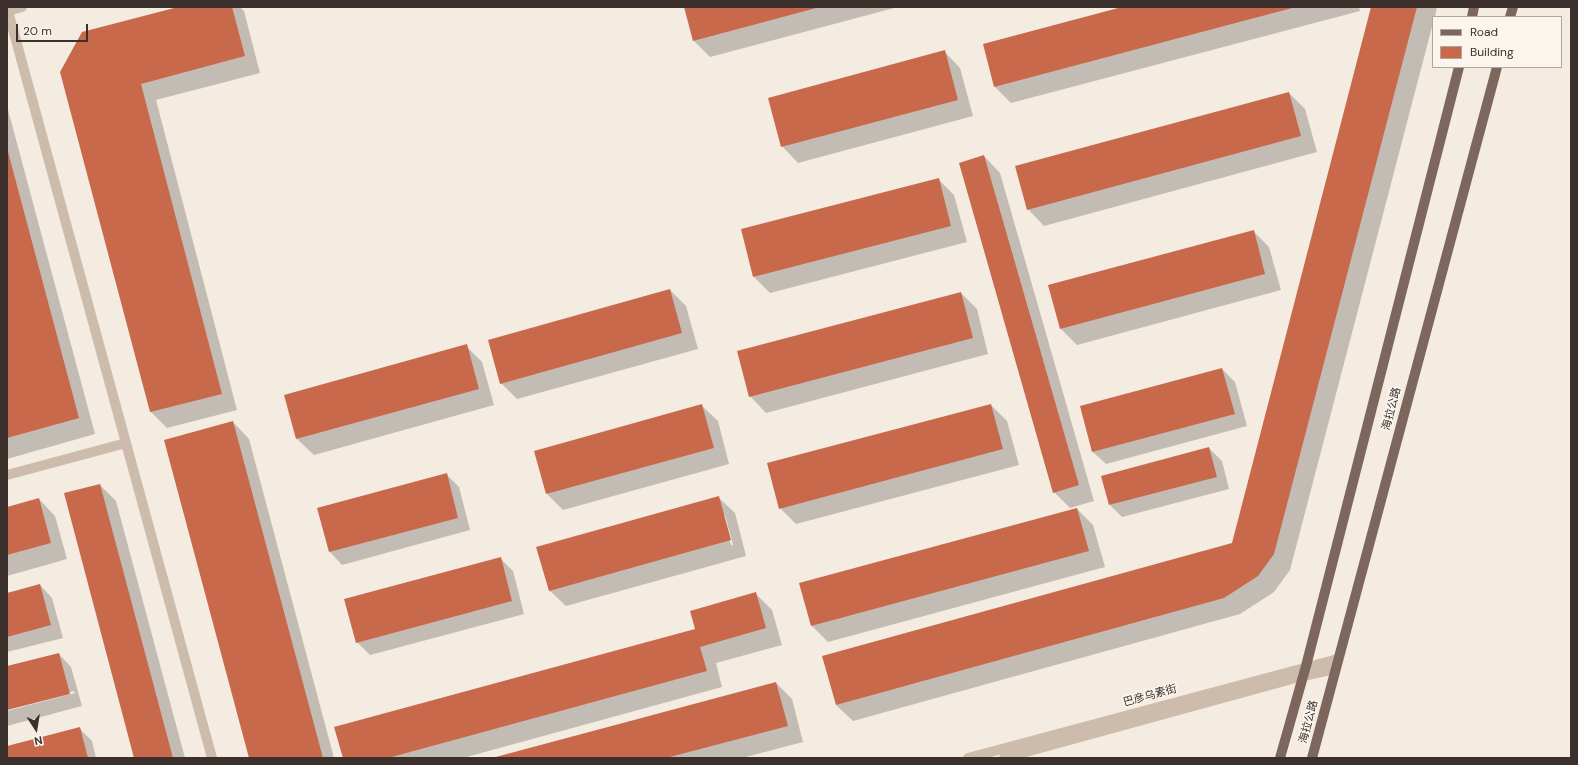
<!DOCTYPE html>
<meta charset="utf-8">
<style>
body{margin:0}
#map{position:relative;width:1578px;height:765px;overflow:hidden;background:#f4ebe1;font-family:"DM Sans",sans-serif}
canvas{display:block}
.frame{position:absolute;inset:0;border:8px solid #3b302b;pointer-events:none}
.legend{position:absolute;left:1432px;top:16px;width:130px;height:52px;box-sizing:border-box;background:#fbf5ee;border:1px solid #aea6a0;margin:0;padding:5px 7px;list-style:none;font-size:12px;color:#3b302b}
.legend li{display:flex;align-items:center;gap:8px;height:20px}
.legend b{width:20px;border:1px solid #aea6a0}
.north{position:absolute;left:16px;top:709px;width:40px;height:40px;-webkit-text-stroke:3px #fbf5ee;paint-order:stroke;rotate:168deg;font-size:11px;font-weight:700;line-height:16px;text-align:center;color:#3b302b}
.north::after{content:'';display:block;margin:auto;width:14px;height:18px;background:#3b302b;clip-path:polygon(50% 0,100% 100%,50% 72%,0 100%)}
.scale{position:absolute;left:16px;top:24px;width:72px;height:18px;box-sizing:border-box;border:2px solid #3b302b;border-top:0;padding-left:5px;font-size:12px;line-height:14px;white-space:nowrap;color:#3b302b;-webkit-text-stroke:3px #fbf5ee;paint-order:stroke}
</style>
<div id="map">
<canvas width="1578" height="765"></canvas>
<div class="frame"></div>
<ul class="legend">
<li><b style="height:5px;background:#7d675c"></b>Road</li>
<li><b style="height:11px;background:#c8694b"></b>Building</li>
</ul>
<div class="north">N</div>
<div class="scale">20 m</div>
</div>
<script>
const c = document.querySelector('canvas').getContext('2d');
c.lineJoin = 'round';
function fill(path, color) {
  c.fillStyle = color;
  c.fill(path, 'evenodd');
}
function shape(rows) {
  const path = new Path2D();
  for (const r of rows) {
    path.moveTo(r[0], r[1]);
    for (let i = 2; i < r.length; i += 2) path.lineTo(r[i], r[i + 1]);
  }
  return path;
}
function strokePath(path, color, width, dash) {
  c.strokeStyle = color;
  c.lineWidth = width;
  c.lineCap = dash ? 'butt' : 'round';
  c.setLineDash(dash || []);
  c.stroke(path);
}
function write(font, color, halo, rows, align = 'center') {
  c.font = font + ' "DM Sans","Noto Sans SC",sans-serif';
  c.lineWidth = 3.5;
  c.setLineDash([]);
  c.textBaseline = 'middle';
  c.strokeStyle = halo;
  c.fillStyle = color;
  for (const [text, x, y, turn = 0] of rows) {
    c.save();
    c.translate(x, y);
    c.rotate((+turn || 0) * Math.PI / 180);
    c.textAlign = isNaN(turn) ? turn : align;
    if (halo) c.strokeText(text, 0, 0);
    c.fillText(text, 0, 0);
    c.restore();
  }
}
fill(shape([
 [182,7,240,7,244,11,260,73,156,100,237,410,167,428,151,412,61,72],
 [685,7,898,7,710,57,694,41],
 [1126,7,1359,7,1360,11,1011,103,995,87,984,44],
 [1372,7,1437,7,1435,17,1433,17,1433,23,1290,570,1274,592,1240,614,853,721,836,705,1233,544],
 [944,51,960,68,973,116,798,163,782,146],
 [1289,93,1305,109,1317,152,1044,226,1028,209],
 [7,106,95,434,7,459],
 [984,156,1000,173,1094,501,1070,508,1054,492],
 [938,179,954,195,967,242,770,293,754,277],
 [1253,231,1269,247,1281,290,1077,345,1060,328],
 [670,290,686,306,698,349,517,399,501,383],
 [961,293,977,309,988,354,766,413,750,396],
 [466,346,482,362,494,405,314,455,297,439],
 [1222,369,1235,382,1247,426,1106,464,1093,452,1081,407],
 [701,405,718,421,729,464,563,510,547,494],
 [991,405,1007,421,1019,465,796,524,780,508],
 [233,422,249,439,334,758,250,758],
 [1209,448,1222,461,1229,489,1122,517,1110,505],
 [446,474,459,487,470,530,342,565,330,552,318,508],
 [100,485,116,501,185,758,135,758],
 [718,497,735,513,746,556,566,606,549,590],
 [723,515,725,515,733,545,731,545],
 [39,499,55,516,67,559,7,576,7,508],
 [1077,509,1093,525,1105,567,828,642,812,626],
 [500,558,513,571,524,614,370,655,357,642],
 [40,585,52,598,63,638,7,652,7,594],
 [756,594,772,610,782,645,716,663,722,687,463,758,344,758,696,630],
 [59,654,71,667,82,706,7,726,7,711,75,693,74,691,7,709,7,667],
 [776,683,792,699,803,742,742,758,494,758],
 [79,728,92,741,96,758,7,758,7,747]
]), '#0003');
fill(shape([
 [178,7,232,7,245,56,141,84,222,394,150,412,60,72,82,32],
 [684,7,820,7,693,41],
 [1122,7,1296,7,994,87,983,44],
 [1371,7,1417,7,1274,554,1258,576,1224,598,836,705,822,656,1232,543],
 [945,50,958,100,781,147,768,98],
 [1289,92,1301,136,1027,210,1015,166],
 [7,148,79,418,7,438],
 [984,155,1079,485,1053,493,959,163],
 [939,178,951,226,753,277,741,229],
 [1254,230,1265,274,1060,329,1048,285],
 [670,289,682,333,500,384,488,340],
 [961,292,973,338,749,397,737,351],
 [467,344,479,389,296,439,284,395],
 [1222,368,1235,414,1092,452,1080,406],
 [702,404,714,448,546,494,534,451],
 [991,404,1003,449,779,509,767,463],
 [233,421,323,758,249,758,164,440],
 [1209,447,1217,477,1109,505,1101,476],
 [447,473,458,518,329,552,317,508],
 [100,484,173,758,134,758,64,493],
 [719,496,731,540,549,591,536,547],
 [39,498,51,543,7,555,7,507],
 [1077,508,1089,551,811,626,799,583],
 [501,557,512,601,356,643,344,599],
 [40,584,51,625,7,637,7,593],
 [756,592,766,628,700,647,707,671,388,758,343,758,334,727,695,629,690,611],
 [59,653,70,694,7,710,7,666],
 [776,682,788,726,666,758,492,758],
 [80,727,88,758,7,758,7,746]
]), '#c8694b');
strokePath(shape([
 [8,11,212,758],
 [7,475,126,443]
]), '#cdbbac', 10);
strokePath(shape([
 [7,11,22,7],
 [968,758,1338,659],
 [1004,758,1303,676,1335,669]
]), '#cdbbac', 10);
strokePath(shape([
 [1472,17,1474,7],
 [1510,17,1513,7],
 [1280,758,1306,666,1459,67],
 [1312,758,1497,67]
]), '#7d675c', 10);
write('11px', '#3b302b', '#fbf5ee', [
 ["海拉公路",1392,409,-75],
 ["巴彦乌素街",1150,696,-15],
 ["海拉公路",1309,722,-75]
]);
</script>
